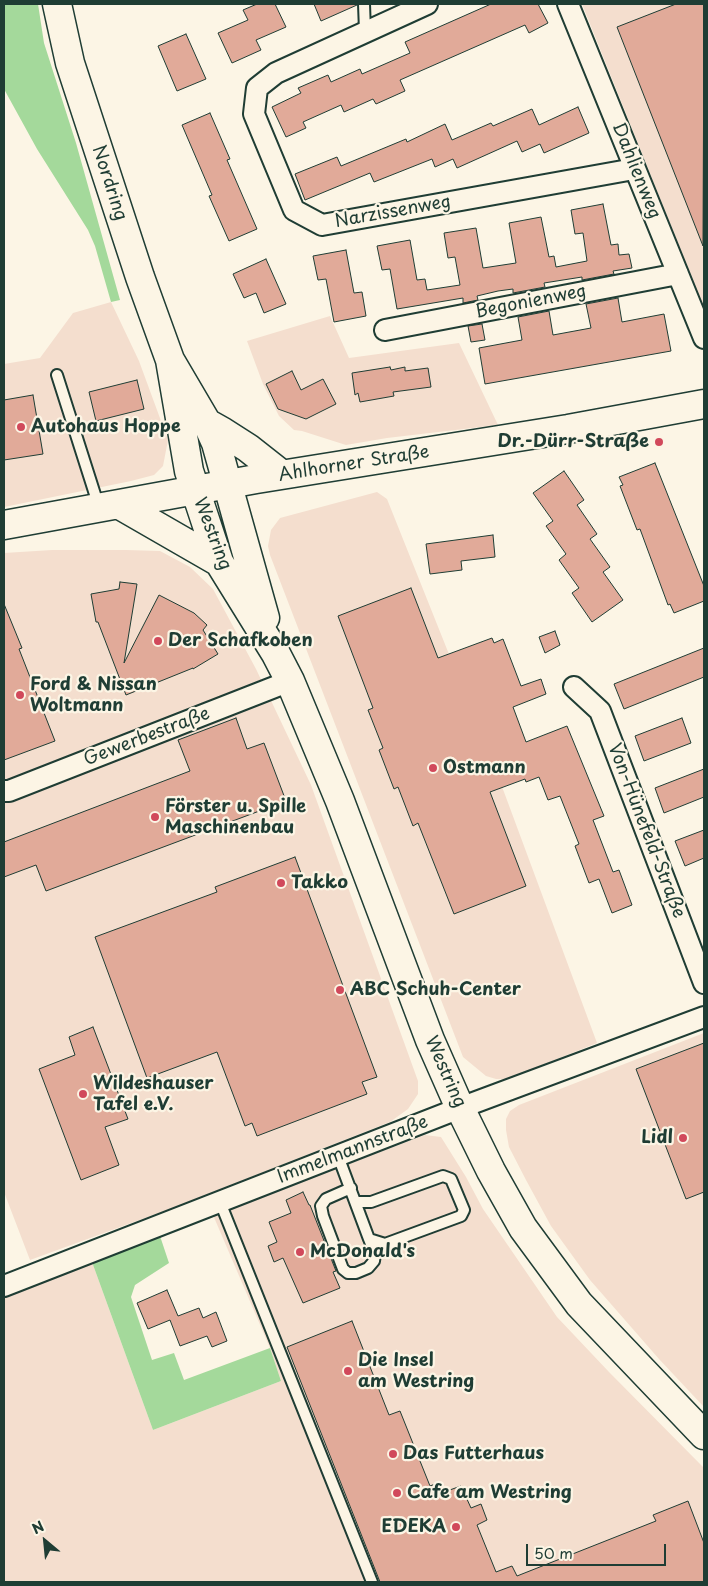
<!DOCTYPE html>
<meta charset="utf-8">
<style>
body{margin:0}
#map{position:relative;width:708px;height:1586px;overflow:hidden;background:#fcf5e5;font-family:"Playpen Sans",sans-serif}
canvas{display:block}
.frame{position:absolute;inset:0;border:5px solid #1f3d34;pointer-events:none}
.north{position:absolute;left:20px;top:1516px;width:50px;height:50px;-webkit-text-stroke:4px #fcf5e5;paint-order:stroke;rotate:332deg;font-size:14px;font-weight:700;line-height:20px;text-align:center;color:#1f3d34}
.north::after{content:'';display:block;margin:auto;width:18px;height:22px;background:#1f3d34;clip-path:polygon(50% 0,100% 100%,50% 72%,0 100%)}
.scale{position:absolute;left:526px;top:1544px;width:140px;height:22px;box-sizing:border-box;border:2px solid #1f3d34;border-top:0;padding-left:6px;font-size:15px;line-height:18px;white-space:nowrap;color:#1f3d34;-webkit-text-stroke:4px #fcf5e5;paint-order:stroke}
</style>
<div id="map">
<canvas width="708" height="1586"></canvas>
<div class="frame"></div>
<div class="north">N</div>
<div class="scale">50 m</div>
</div>
<script>
const c = document.querySelector('canvas').getContext('2d');
c.lineJoin = 'round';
function fill(path, color) {
  c.fillStyle = color;
  c.fill(path, 'evenodd');
}
function shape(rows) {
  const path = new Path2D();
  for (const r of rows) {
    path.moveTo(r[0], r[1]);
    for (let i = 2; i < r.length; i += 2) path.lineTo(r[i], r[i + 1]);
  }
  return path;
}
function strokePath(path, color, width, dash) {
  c.strokeStyle = color;
  c.lineWidth = width;
  c.lineCap = dash ? 'butt' : 'round';
  c.setLineDash(dash || []);
  c.stroke(path);
}
function write(font, color, halo, rows, align = 'center') {
  c.font = font + ' "Playpen Sans",sans-serif';
  c.lineWidth = 4.5;
  c.setLineDash([]);
  c.textBaseline = 'middle';
  c.strokeStyle = halo;
  c.fillStyle = color;
  for (const [text, x, y, turn = 0] of rows) {
    c.save();
    c.translate(x, y);
    c.rotate((+turn || 0) * Math.PI / 180);
    c.textAlign = isNaN(turn) ? turn : align;
    if (halo) c.strokeText(text, 0, 0);
    c.fillText(text, 0, 0);
    c.restore();
  }
}
fill(shape([
 [582,4,704,4,704,308],
 [111,302,139,361,168,440,163,466,154,475,131,481,4,507,4,364,40,358,73,313],
 [330,316,349,358,459,343,498,425,387,438,346,445,302,431,294,430,279,416,263,384,247,341],
 [377,492,387,499,504,792,597,1043,507,1079,496,1079,486,1076,463,1057,270,555,268,546,271,530,280,518],
 [52,550,126,550,160,551,190,567,213,589,256,669,311,785,418,1081,418,1094,408,1109,390,1122,175,1207,30,1260,4,1192,4,553],
 [704,1033,704,1407,659,1359,590,1280,551,1226,526,1180,509,1147,506,1130,506,1119,510,1111,519,1105],
 [425,1135,441,1137,466,1177,483,1209,557,1317,609,1372,704,1468,704,1582,4,1582,4,1294,92,1262,153,1430,281,1381,270,1348,213,1215]
]), '#f4dece');
fill(shape([
 [4,4,38,4,44,43,76,143,120,300,111,302,95,246,88,230,37,149,4,89],
 [160,1236,169,1263,135,1285,131,1297,152,1360,174,1353,184,1380,270,1348,281,1381,153,1430,92,1262]
]), '#a4d99b');
const building = shape([
 [257,4,275,4,286,27,256,40,261,50,232,63,218,33,248,20,243,10,257,4],
 [314,4,357,4,357,5,321,21,314,4],
 [491,4,538,4,548,23,529,33,525,25,400,80,405,91,376,104,373,99,344,112,341,105,303,122,306,128,286,137,272,107,301,93,298,88,328,75,331,82,360,69,362,74,410,53,405,42,491,4],
 [676,4,704,4,703,246,617,27,676,4],
 [186,34,206,79,177,91,158,46,186,34],
 [578,107,589,133,544,153,540,144,522,152,517,141,457,168,453,159,435,167,432,159,374,182,370,173,305,200,295,174,337,157,341,166,406,139,407,142,445,124,452,140,491,123,493,126,532,109,539,125,578,107],
 [210,113,230,159,227,160,257,229,229,241,209,196,212,195,182,125,210,113],
 [603,204,611,245,618,244,619,255,629,254,632,268,613,271,614,274,582,280,582,277,544,283,545,287,513,293,513,289,498,291,477,296,478,300,463,303,463,298,397,309,390,269,382,270,377,246,410,240,417,280,425,279,427,290,460,285,455,257,448,258,444,233,476,228,483,268,516,263,509,223,541,217,549,257,554,256,556,267,587,261,583,233,575,234,571,210,603,204],
 [346,250,354,293,362,292,366,316,334,322,326,279,318,280,313,256,346,250],
 [266,259,286,304,264,313,256,293,244,298,233,274,266,259],
 [618,298,622,322,664,314,671,351,485,384,479,348,522,340,518,317,549,311,553,335,591,328,586,304,618,298],
 [482,324,485,340,471,342,468,326,482,324],
 [390,367,391,370,405,367,405,371,428,368,431,387,393,392,394,396,360,402,358,393,355,395,352,373,390,367],
 [292,371,301,390,323,379,336,404,306,419,278,409,266,384,292,371],
 [137,380,144,409,96,421,89,392,137,380],
 [33,395,43,454,4,460,4,400,33,395],
 [655,463,704,586,704,601,674,613,670,604,668,605,640,529,637,530,620,486,623,485,619,477,655,463],
 [564,471,584,500,577,505,597,534,590,539,610,567,603,572,623,600,592,622,572,593,579,588,559,560,566,554,546,526,553,521,533,493,564,471],
 [493,535,495,557,461,561,462,570,430,574,426,544,493,535],
 [120,582,137,584,124,663,159,595,194,613,207,625,203,630,218,654,193,669,193,668,126,695,98,622,96,622,91,594,119,589,120,582],
 [411,588,438,658,492,638,494,643,503,639,521,686,541,679,546,694,513,707,526,742,567,726,604,816,593,820,613,872,619,870,632,905,612,913,599,879,589,883,575,846,579,844,560,796,548,800,539,777,526,782,525,779,490,792,526,886,454,914,418,823,413,826,398,787,394,789,379,750,383,748,368,710,373,708,338,616,411,588],
 [4,604,22,648,19,649,55,741,4,760,4,604],
 [555,631,560,645,545,653,539,637,555,631],
 [704,648,704,677,624,709,614,684,704,648],
 [236,718,247,749,264,743,286,801,46,891,36,865,4,877,4,842,190,771,178,740,236,718],
 [682,718,691,743,644,761,635,736,682,718],
 [704,769,704,797,664,813,655,788,704,769],
 [704,830,704,858,685,866,675,841,704,830],
 [295,857,377,1077,362,1082,367,1094,257,1136,252,1123,245,1126,217,1052,147,1078,95,937,217,892,215,887,295,857],
 [93,1027,128,1119,105,1127,119,1165,81,1180,39,1069,75,1055,69,1037,93,1027],
 [704,1043,704,1192,686,1199,636,1069,704,1043],
 [303,1192,309,1205,310,1205,334,1266,336,1271,333,1272,340,1288,303,1303,283,1258,274,1262,268,1246,277,1242,269,1222,291,1213,286,1200,303,1192],
 [167,1290,178,1316,199,1308,203,1318,216,1312,227,1341,212,1347,207,1336,180,1346,170,1320,148,1329,137,1303,167,1290],
 [352,1321,389,1415,400,1411,430,1486,440,1482,444,1492,461,1486,471,1508,481,1504,487,1520,477,1525,496,1572,512,1566,517,1576,656,1521,653,1515,688,1501,704,1543,704,1582,380,1582,287,1347,352,1321]
]);
fill(building, '#e1aa99');
strokePath(building, '#1f3d34', 1);
const lane = shape([
 [364,4,365,31],
 [57,375,99,507],
 [338,1156,369,1239,385,1244,461,1216,464,1210,451,1179,443,1176,371,1202,356,1202],
 [351,1188,326,1199,321,1206,323,1216,343,1269,348,1273,356,1273,368,1268,374,1261,375,1254,369,1239],
 [220,1202,372,1582]
]);
const street = shape([
 [427,4,276,73,257,88,254,114,294,210,322,225,634,169],
 [568,4,704,338],
 [385,330,678,274],
 [574,687,600,711,704,983],
 [4,791,9,791,290,681],
 [4,1286,460,1108,704,1017]
]);
const secondary = shape([
 [57,4,70,63,140,277,170,360,207,423,216,443,265,618],
 [170,360,189,471,219,562,276,654,290,681,340,801,430,1040,460,1108,491,1171,523,1228,579,1304,704,1435],
 [207,423,223,432,248,448,281,474],
 [120,505,219,562],
 [4,525,256,479,568,429,704,404]
]);
strokePath(lane, '#1f3d34', 14);
strokePath(street, '#1f3d34', 24);
strokePath(secondary, '#1f3d34', 31);
strokePath(lane, '#fcf5e5', 10);
strokePath(street, '#fcf5e5', 20);
strokePath(secondary, '#fcf5e5', 28);
for (const [x, y, r, color] of [
 [21,427,5,"#d1495b"],
 [659,442,5,"#d1495b"],
 [158,641,5,"#d1495b"],
 [20,695,5,"#d1495b"],
 [433,768,5,"#d1495b"],
 [155,817,5,"#d1495b"],
 [281,883,5,"#d1495b"],
 [340,990,5,"#d1495b"],
 [83,1094,5,"#d1495b"],
 [683,1138,5,"#d1495b"],
 [300,1252,5,"#d1495b"],
 [348,1371,5,"#d1495b"],
 [393,1454,5,"#d1495b"],
 [397,1493,5,"#d1495b"],
 [456,1527,5,"#d1495b"]
]) {
  const dot = new Path2D();
  dot.arc(x, y, r, 0, 2 * Math.PI);
  c.fillStyle = color;
  c.fill(dot);
  strokePath(dot, '#fcf5e5', 2);
}
write('18px', '#1f3d34', '#fcf5e5', [
 ["Dahlienweg",636,171,68],
 ["Nordring",109,183,72],
 ["Narzissenweg",393,212,-10],
 ["Begonienweg",531,302,-11],
 ["Ahlhorner Straße",354,464,-9],
 ["Westring",212,534,69],
 ["Gewerbestraße",147,737,-21],
 ["Von-Hünefeld-Straße",646,831,69],
 ["Westring",445,1072,66],
 ["Immelmannstraße",353,1150,-21]
]);
write('bold 18px', '#1f3d34', '#fcf5e5', [
 ["Autohaus Hoppe",31,427],
 ["Dr.-Dürr-Straße",649,442,"right"],
 ["Der Schafkoben",168,641],
 ["Ford & Nissan",30,685],
 ["Woltmann",30,706],
 ["Ostmann",443,768],
 ["Förster u. Spille",165,807],
 ["Maschinenbau",165,828],
 ["Takko",291,883],
 ["ABC Schuh-Center",350,990],
 ["Wildeshauser",93,1084],
 ["Tafel e.V.",93,1105],
 ["Lidl",673,1138,"right"],
 ["McDonald's",310,1252],
 ["Die Insel",358,1361],
 ["am Westring",358,1382],
 ["Das Futterhaus",403,1454],
 ["Cafe am Westring",407,1493],
 ["EDEKA",446,1527,"right"]
], 'left');
</script>
